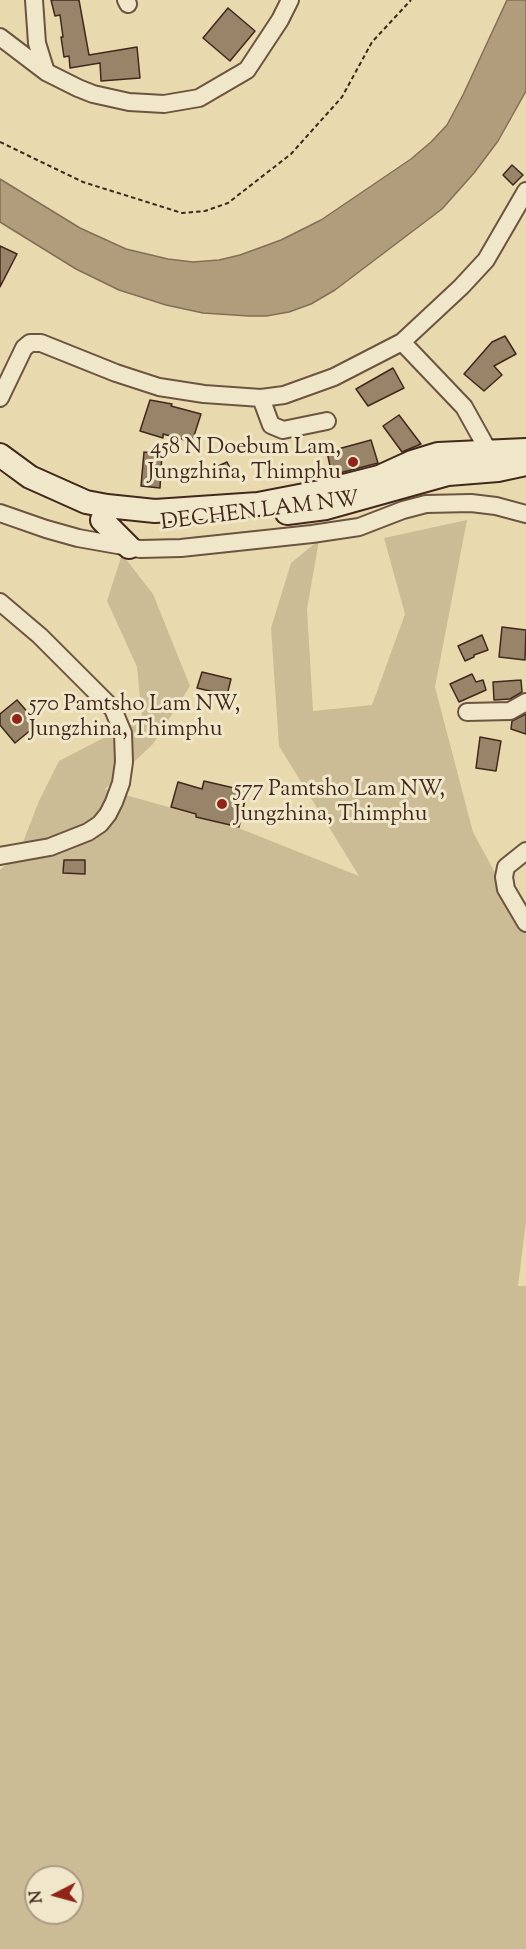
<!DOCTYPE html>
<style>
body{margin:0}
#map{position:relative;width:526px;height:1949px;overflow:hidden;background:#e8daae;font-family:"Sorts Mill Goudy",serif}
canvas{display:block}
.north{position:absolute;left:24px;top:1865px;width:60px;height:60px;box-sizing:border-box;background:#f0e7ca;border:2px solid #aa9a84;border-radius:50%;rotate:264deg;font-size:16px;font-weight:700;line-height:24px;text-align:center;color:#42271c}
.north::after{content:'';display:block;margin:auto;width:21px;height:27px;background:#8f2418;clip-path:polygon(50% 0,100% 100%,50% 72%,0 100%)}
</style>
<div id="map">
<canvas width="526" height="1949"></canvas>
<div class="north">N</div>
</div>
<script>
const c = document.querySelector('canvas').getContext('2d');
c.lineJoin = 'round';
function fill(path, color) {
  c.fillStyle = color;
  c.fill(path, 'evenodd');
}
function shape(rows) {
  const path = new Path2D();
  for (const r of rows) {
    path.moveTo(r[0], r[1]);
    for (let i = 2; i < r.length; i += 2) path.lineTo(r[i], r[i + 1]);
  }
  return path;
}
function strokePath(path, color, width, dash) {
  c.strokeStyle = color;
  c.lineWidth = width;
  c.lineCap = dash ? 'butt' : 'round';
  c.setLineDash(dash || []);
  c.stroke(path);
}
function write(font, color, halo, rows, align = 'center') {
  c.font = font + ' "Sorts Mill Goudy",serif';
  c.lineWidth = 6;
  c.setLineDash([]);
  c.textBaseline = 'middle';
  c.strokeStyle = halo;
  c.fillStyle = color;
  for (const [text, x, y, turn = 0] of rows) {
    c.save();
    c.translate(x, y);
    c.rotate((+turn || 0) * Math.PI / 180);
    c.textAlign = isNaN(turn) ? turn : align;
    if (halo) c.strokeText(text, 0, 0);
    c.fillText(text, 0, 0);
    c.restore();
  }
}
fill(shape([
 [467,520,435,687,473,832,526,930,526,1222,518,1286,526,1286,526,1949,0,1949,0,870,18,855,39,801,59,761,142,718,137,667,107,601,122,554,153,594,190,686,153,744,105,789,231,825,359,876,279,746,271,628,291,563,319,540,307,609,313,711,372,705,405,614,384,538],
 [36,1877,72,1877,72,1913,36,1913]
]), '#ccbc95');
const water = shape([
 [507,0,526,0,526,91,498,141,474,173,442,209,335,290,311,304,289,312,266,316,249,316,203,313,166,305,119,290,76,269,0,222,0,179,80,228,126,249,168,259,193,262,219,260,240,255,281,240,321,220,411,159,431,142,447,125,463,95,507,0]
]);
fill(water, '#b09d7c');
strokePath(water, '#846e56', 1.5);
const building = shape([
 [51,0,79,0,89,55,137,47,140,78,101,81,100,63,70,68,69,56,64,57,61,37,63,37,60,15,55,16,51,0],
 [228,8,255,31,230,61,203,38,228,8],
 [512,165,523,175,513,185,503,175,512,165],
 [0,246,17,254,0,287,0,246],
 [505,336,516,354,494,366,502,375,484,391,464,374,492,342,505,336],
 [393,368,404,388,368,406,356,389,393,368],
 [150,400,172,404,171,406,201,414,192,442,163,434,163,438,140,431,150,400],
 [399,415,421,444,402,452,383,426,399,415],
 [371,440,378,463,332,475,327,452,371,440],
 [144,452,162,453,160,488,141,486,144,452],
 [227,462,232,472,219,478,214,468,227,462],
 [502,627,526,630,525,660,499,657,502,627],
 [482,635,488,650,474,655,474,657,465,661,458,646,482,635],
 [202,672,231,679,227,695,197,688,202,672],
 [472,674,476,682,483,680,486,690,459,702,450,684,472,674],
 [521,680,522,692,510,699,494,700,493,682,521,680],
 [17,700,38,724,15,743,0,725,0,714,17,700],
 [526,714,526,734,511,729,512,721,526,714],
 [480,737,501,741,496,771,476,768,480,737],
 [204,781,247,791,239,827,196,817,196,814,171,807,178,782,202,789,204,781],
 [64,860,85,860,85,874,63,873,64,860]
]);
fill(building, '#988468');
strokePath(building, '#42271c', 1.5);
const minor = shape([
 [34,0,37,43,46,72],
 [126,0,128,4],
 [0,37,46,72,78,88,93,94,129,102,164,104,199,98,247,70,280,20,290,0],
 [402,342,464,407,494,461],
 [0,398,24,348,30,343,41,343,116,373,159,387,204,394,261,398,284,395,334,377,402,342,461,287,486,260,526,191],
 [261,398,271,425,283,430,327,421],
 [0,513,46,529,78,538,140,549,181,548,312,534,359,527,403,510,426,504,471,503,496,506,526,514],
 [0,602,40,636,113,709,123,733,124,762,121,783,114,802,108,814,100,824,88,832,50,847,0,856],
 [467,712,510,711,526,702],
 [526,851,506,867,504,877,506,889,526,923]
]);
const secondary = shape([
 [0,455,30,477,86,502,107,506,155,511,258,504,320,492,379,477,412,462,438,454,526,450],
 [287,513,326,508,448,474,498,470,526,464],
 [102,520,129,547]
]);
strokePath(minor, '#6c5440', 20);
strokePath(secondary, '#42271c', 26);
strokePath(shape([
 [0,142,83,182,182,213,205,211,228,203,291,154,342,97,372,42,411,0]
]), '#42271c', 2, [4.5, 3]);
strokePath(minor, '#f0e7ca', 16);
strokePath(secondary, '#f0e7ca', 22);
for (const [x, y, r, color] of [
 [353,462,6,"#8f2418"],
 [17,719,6,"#8f2418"],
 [222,804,6,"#8f2418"]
]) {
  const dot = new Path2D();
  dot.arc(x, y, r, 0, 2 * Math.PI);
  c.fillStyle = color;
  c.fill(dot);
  strokePath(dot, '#f0e7ca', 2);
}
write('22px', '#42271c', '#f0e7ca', [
 ["458 N Doebum Lam,",341,449,"right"],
 ["Jungzhina, Thimphu",341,474,"right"],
 ["570 Pamtsho Lam NW,",29,706],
 ["Jungzhina, Thimphu",29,731],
 ["577 Pamtsho Lam NW,",234,791],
 ["Jungzhina, Thimphu",234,816]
], 'left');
write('22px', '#42271c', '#f0e7ca', [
 ["DECHEN LAM NW",260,513,-7]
]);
</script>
